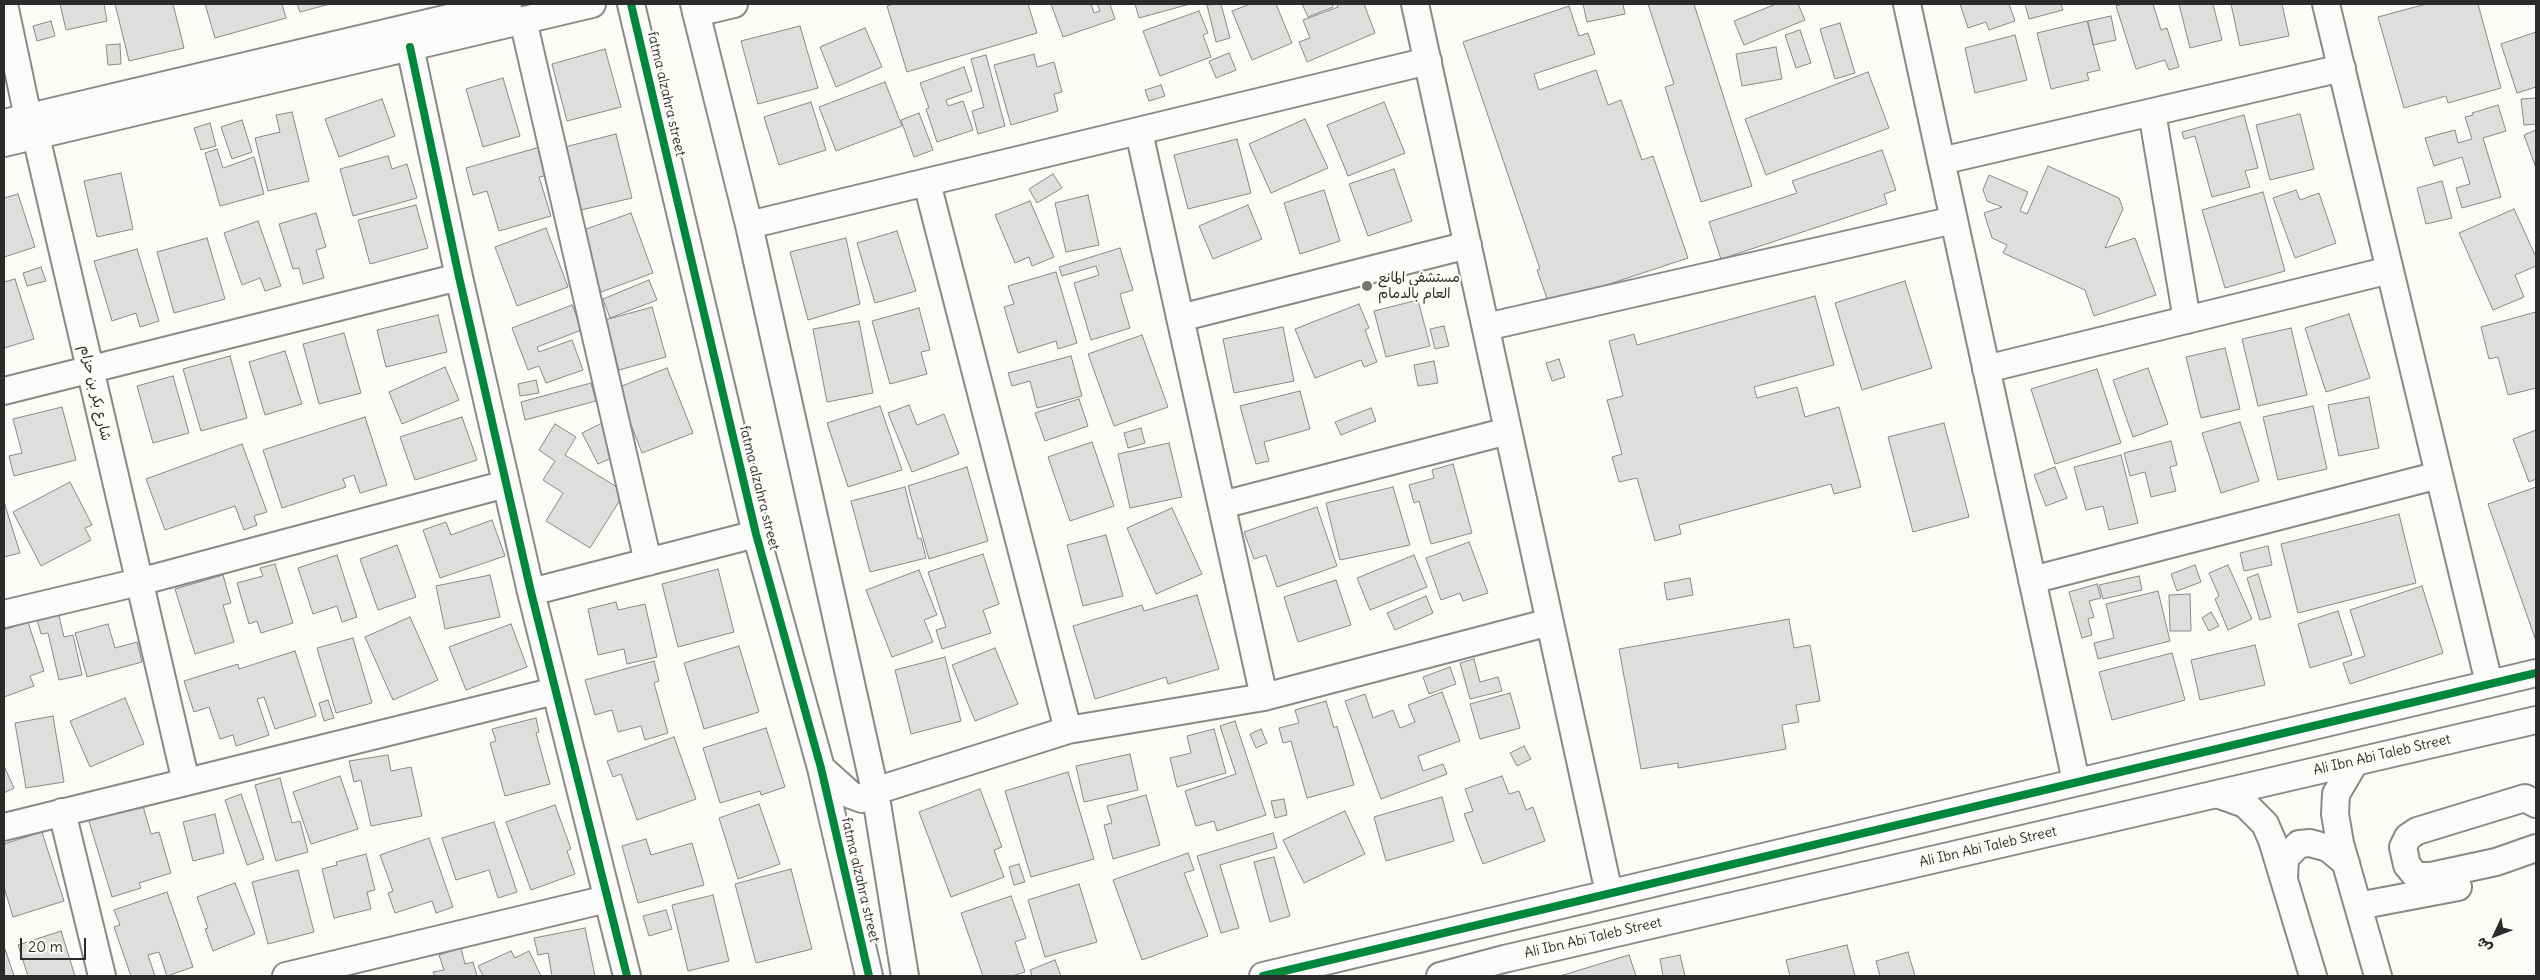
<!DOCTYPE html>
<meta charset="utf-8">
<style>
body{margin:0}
#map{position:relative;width:2540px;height:980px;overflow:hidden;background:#fcfbf8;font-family:Delius,"Playpen Sans Arabic",sans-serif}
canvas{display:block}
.frame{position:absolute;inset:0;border:5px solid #2b2b2b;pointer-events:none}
.north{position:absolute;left:2470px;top:910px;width:50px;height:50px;-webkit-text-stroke:4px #fdfcf7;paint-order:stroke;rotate:227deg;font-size:14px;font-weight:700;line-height:20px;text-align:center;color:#2b2b2b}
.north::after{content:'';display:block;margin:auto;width:18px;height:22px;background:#2b2b2b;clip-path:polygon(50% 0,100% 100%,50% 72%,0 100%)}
.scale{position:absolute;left:20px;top:938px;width:66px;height:22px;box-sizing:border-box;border:2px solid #2b2b2b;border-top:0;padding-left:6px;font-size:15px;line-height:18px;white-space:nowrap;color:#2b2b2b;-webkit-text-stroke:4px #fdfcf7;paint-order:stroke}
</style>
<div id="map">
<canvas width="2540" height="980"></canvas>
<div class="frame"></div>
<div class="north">ش</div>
<div class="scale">20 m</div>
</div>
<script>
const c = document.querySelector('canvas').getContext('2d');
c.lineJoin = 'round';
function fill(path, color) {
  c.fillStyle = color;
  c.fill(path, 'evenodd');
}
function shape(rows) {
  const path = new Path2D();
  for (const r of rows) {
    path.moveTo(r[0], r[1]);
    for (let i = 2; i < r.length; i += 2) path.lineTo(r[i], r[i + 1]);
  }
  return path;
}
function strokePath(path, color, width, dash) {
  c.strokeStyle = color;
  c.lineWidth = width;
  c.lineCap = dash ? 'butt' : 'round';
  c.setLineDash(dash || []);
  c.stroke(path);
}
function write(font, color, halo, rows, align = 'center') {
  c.font = font + ' Delius,"Playpen Sans Arabic",sans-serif';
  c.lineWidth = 4.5;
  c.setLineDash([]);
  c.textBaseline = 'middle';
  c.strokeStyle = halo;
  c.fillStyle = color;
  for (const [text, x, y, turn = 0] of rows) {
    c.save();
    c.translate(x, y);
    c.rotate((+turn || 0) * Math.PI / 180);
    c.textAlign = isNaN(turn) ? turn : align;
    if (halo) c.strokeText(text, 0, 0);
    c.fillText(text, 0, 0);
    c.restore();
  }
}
const building = shape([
 [60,4,104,4,107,21,66,30,60,4],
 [115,4,173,4,184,48,129,61,115,4],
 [205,4,282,4,286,18,215,38,205,4],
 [297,4,330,4,300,12,297,4],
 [893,4,1028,4,1037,33,907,72,887,6,893,4],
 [1051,4,1091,4,1094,13,1100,11,1097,4,1110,4,1115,19,1063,37,1051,4],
 [1135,4,1190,4,1139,18,1135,4],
 [1221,4,1230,38,1216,42,1207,5,1221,4],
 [1250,4,1276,4,1292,43,1252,60,1232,11,1250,4],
 [1302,4,1332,4,1333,7,1308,17,1302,4],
 [1337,4,1364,4,1375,33,1307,62,1299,42,1310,38,1303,20,1338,7,1337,4],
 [1583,4,1623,4,1625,14,1587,22,1583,4],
 [1648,4,1694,4,1752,186,1701,202,1665,87,1674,84,1648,4],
 [1776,4,1798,4,1805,20,1744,45,1734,21,1776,4],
 [1960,4,2009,4,2015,21,1989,30,1986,22,1968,28,1960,4],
 [2025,4,2061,4,2063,10,2029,19,2025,4],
 [2123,4,2153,4,2161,30,2167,28,2179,67,2169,70,2165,60,2136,69,2116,6,2123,4],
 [2179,4,2213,4,2222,40,2190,48,2179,4],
 [2231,4,2282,4,2289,36,2240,46,2231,4],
 [2426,4,2478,4,2501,88,2448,103,2446,96,2404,108,2378,17,2426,4],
 [1569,6,1579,36,1588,33,1595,54,1534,74,1539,90,1596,70,1608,105,1621,100,1642,160,1653,156,1688,258,1549,304,1537,270,1540,269,1463,42,1569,6],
 [1199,11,1208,33,1203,35,1211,57,1160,76,1143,31,1199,11],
 [2111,16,2116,40,2093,45,2088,21,2111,16],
 [51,21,55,36,37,41,33,26,51,21],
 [2087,21,2100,70,2087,73,2089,80,2051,89,2037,33,2087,21],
 [1840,23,1855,73,1835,79,1820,29,1840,23],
 [800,26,818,88,758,104,741,41,800,26],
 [865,28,882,67,836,87,820,47,865,28],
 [1800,30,1811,63,1796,68,1785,35,1800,30],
 [2536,32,2536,87,2517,93,2501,44,2536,32],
 [2015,35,2027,80,1975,93,1965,48,2015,35],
 [120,44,121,64,108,65,106,45,120,44],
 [1776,47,1782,79,1742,86,1736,54,1776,47],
 [605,49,621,107,567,121,552,64,605,49],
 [1229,53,1236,70,1216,78,1209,61,1229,53],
 [1034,54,1037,67,1054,62,1062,92,1054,94,1058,111,1011,125,994,65,1034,54],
 [986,55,1005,126,978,134,972,111,984,107,971,59,986,55],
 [964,67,972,91,946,100,948,106,963,101,973,130,937,142,926,109,929,108,920,83,964,67],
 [1868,72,1889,128,1766,175,1745,119,1868,72],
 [503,78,520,136,483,147,466,89,503,78],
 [885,82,902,126,836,151,819,107,885,82],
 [1161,85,1165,96,1149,101,1145,90,1161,85],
 [2536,98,2536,124,2524,125,2521,99,2536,98],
 [382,99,395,136,339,157,325,119,382,99],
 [811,102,826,150,779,165,764,117,811,102],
 [1384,102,1405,153,1348,176,1327,125,1384,102],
 [2498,105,2506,131,2483,138,2501,197,2462,208,2456,188,2470,184,2462,157,2434,166,2425,138,2455,130,2458,143,2472,139,2465,117,2473,115,2472,113,2498,105],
 [292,112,309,181,268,191,255,138,280,132,276,115,292,112],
 [919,113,933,150,914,157,901,120,919,113],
 [2300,114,2314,169,2270,180,2256,125,2300,114],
 [2244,115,2258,168,2245,171,2250,187,2212,197,2195,136,2184,139,2182,132,2244,115],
 [1305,119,1328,168,1271,193,1249,144,1305,119],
 [242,120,252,152,232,159,221,127,242,120],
 [210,123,216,146,201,150,194,128,210,123],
 [2536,130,2536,168,2524,135,2536,130],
 [616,134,632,198,577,211,561,148,616,134],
 [1237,139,1251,193,1188,209,1174,155,1237,139],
 [540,147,548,175,539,177,551,216,499,231,487,191,473,195,466,168,540,147],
 [217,149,223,168,254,157,264,194,220,206,205,153,217,149],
 [1882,150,1896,190,1884,194,1887,204,1721,259,1709,222,1797,193,1792,181,1882,150],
 [388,156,392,169,407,164,417,198,353,216,340,169,388,156],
 [2048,166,2119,198,2123,209,2105,248,2135,238,2156,295,2094,316,2085,290,2003,253,2007,245,1992,238,1984,213,2002,207,1987,201,1983,190,1989,175,2028,192,2020,211,2027,214,2048,166],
 [1394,169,1412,221,1368,236,1349,184,1394,169],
 [121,173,133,229,97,237,84,181,121,173],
 [1053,174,1062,188,1037,203,1029,189,1053,174],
 [2442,181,2452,218,2426,224,2417,188,2442,181],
 [1324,190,1340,241,1300,254,1284,203,1324,190],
 [2296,190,2300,200,2319,193,2336,243,2295,258,2273,198,2296,190],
 [2263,192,2285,271,2225,288,2202,210,2263,192],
 [18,194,35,247,4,257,4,198,18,194],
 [1088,195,1099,245,1066,252,1055,203,1088,195],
 [1030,201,1054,257,1032,266,1029,257,1015,263,995,215,1030,201],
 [416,205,428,248,370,264,358,220,416,205],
 [1248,205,1262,239,1213,259,1199,226,1248,205],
 [2514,209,2536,257,2536,266,2515,275,2524,297,2493,310,2459,233,2514,209],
 [316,213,326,247,316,250,324,278,303,284,299,268,293,269,279,224,316,213],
 [631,213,653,273,601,292,578,232,631,213],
 [258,221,281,286,265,291,260,278,242,285,224,233,258,221],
 [546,228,568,287,517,306,495,247,546,228],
 [897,231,916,291,875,303,857,243,897,231],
 [207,238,225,299,174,313,157,252,207,238],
 [846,238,860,304,808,320,790,252,846,238],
 [1120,248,1133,290,1120,294,1130,328,1091,340,1074,283,1099,275,1096,266,1062,276,1059,267,1120,248],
 [137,249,159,321,140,327,136,313,112,321,94,261,137,249],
 [41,267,46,281,27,286,23,273,41,267],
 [1056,272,1077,343,1058,349,1056,341,1018,353,1004,307,1014,304,1008,286,1056,272],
 [15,279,34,339,4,348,4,282,15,279],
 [649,280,657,300,610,318,603,299,649,280],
 [1905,281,1932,368,1862,390,1835,303,1905,281],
 [1815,296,1834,365,1754,387,1757,398,1797,387,1805,417,1839,407,1861,487,1834,494,1831,484,1679,525,1681,534,1655,541,1637,478,1619,482,1612,457,1622,454,1607,400,1623,396,1609,341,1634,334,1637,345,1815,296],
 [1418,300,1430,346,1386,357,1374,311,1418,300],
 [1359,304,1369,328,1365,330,1377,362,1364,367,1361,360,1315,378,1295,329,1359,304],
 [572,305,582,330,537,347,539,352,572,340,583,370,546,383,539,366,528,370,512,328,572,305],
 [652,307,666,357,619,370,605,320,652,307],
 [919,308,930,350,921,352,927,374,890,384,872,321,919,308],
 [2536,312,2536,388,2508,395,2498,357,2489,359,2481,327,2536,312],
 [2349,314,2370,378,2326,392,2305,328,2349,314],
 [438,315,447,352,386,367,377,330,438,315],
 [859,321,873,393,827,402,813,329,859,321],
 [1444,326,1449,346,1435,349,1430,329,1444,326],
 [1283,327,1294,381,1234,393,1223,339,1283,327],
 [2291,328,2307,395,2258,406,2242,339,2291,328],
 [344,333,361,393,319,404,303,344,344,333],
 [1142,335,1168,407,1114,426,1088,354,1142,335],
 [2225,348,2240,409,2201,418,2186,357,2225,348],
 [285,351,302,404,265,415,249,362,285,351],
 [230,356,247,418,201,431,183,369,230,356],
 [1071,356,1082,396,1037,408,1030,381,1012,386,1008,373,1071,356],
 [1559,359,1565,377,1552,381,1546,363,1559,359],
 [1434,361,1438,383,1418,386,1414,365,1434,361],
 [445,367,459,400,402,424,389,392,445,367],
 [667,368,693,433,642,453,617,388,667,368],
 [2148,368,2168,424,2133,437,2113,380,2148,368],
 [2097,369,2121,443,2055,464,2031,389,2097,369],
 [173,376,189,433,153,443,137,386,173,376],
 [536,380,539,393,520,396,518,384,536,380],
 [591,383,596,401,525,420,521,402,591,383],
 [1300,391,1310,429,1264,442,1269,461,1256,464,1240,406,1300,391],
 [2369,397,2379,448,2339,456,2328,405,2369,397],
 [1079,399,1088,426,1045,441,1035,413,1079,399],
 [909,405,917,425,944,414,959,454,912,472,888,413,909,405],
 [880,406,902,470,848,487,827,423,880,406],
 [2313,406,2327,469,2278,480,2263,417,2313,406],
 [62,407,76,460,14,476,9,456,22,453,13,419,62,407],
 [1371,408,1376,421,1341,435,1335,422,1371,408],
 [365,417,387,485,360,493,354,475,343,479,346,487,282,508,263,450,365,417],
 [462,417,477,460,415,480,400,437,462,417],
 [604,422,620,454,598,464,582,433,604,422],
 [2240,422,2259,481,2221,493,2202,433,2240,422],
 [1944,423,1969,517,1913,532,1888,437,1944,423],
 [555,424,576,437,565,455,625,492,590,548,546,521,563,493,543,480,555,461,539,450,555,424],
 [1141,428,1145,443,1128,448,1124,433,1141,428],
 [2536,430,2536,479,2529,482,2513,439,2536,430],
 [2171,441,2177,465,2170,467,2176,491,2151,497,2145,472,2130,476,2124,453,2171,441],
 [1092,442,1114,506,1070,521,1048,457,1092,442],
 [1169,443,1182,497,1130,508,1118,454,1169,443],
 [242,444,267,512,254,516,257,525,244,530,235,506,165,530,146,479,242,444],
 [2121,455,2138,523,2109,530,2103,506,2086,510,2074,467,2121,455],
 [1453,464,1472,533,1431,544,1419,501,1414,503,1409,485,1434,478,1432,470,1453,464],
 [967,467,988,541,929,559,908,486,967,467],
 [2055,467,2067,498,2046,506,2034,475,2055,467],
 [70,482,92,525,85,528,91,540,41,566,13,512,70,482],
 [905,487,918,539,921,538,926,558,870,572,851,501,905,487],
 [1393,487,1410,545,1340,560,1326,503,1393,487],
 [2536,487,2536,641,2488,504,2536,487],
 [4,502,20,553,4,557,4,502],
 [1317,507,1337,566,1277,587,1266,555,1254,559,1244,532,1317,507],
 [1172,508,1202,574,1156,594,1127,528,1172,508],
 [2399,514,2416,583,2298,613,2281,544,2399,514],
 [492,520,505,556,440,578,423,530,446,522,451,535,492,520],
 [1106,535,1123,596,1083,606,1067,545,1106,535],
 [1469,542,1488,593,1463,601,1460,593,1441,600,1426,558,1469,542],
 [397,545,416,597,378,610,360,559,397,545],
 [2268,546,2272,565,2244,571,2240,553,2268,546],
 [983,554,999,604,983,610,991,633,942,649,936,630,946,627,928,572,983,554],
 [337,555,357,617,342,622,337,606,313,614,298,568,337,555],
 [1414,555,1427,587,1370,610,1357,578,1414,555],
 [275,564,293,623,261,633,257,621,249,624,237,583,263,576,260,568,275,564],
 [2195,565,2201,582,2177,591,2171,574,2195,565],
 [2228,565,2252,619,2228,630,2215,599,2219,596,2209,573,2228,565],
 [718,569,734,632,678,647,662,584,718,569],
 [919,570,937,615,924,620,933,642,892,657,866,590,919,570],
 [2258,574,2271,617,2260,620,2247,578,2258,574],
 [223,575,231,603,223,605,234,642,195,654,175,589,223,575],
 [490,575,500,617,445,629,436,586,490,575],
 [2139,576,2142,590,2103,599,2099,585,2139,576],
 [1690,578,1693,595,1667,600,1664,583,1690,578],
 [1336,580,1351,625,1298,642,1284,597,1336,580],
 [2097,584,2101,598,2089,601,2094,617,2088,619,2092,635,2082,638,2069,592,2097,584],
 [2422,586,2443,653,2350,684,2343,663,2365,656,2350,610,2422,586],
 [2158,591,2170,641,2098,659,2094,643,2114,638,2106,604,2158,591],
 [2190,594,2191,631,2170,631,2169,595,2190,594],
 [1197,595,1219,669,1168,684,1166,677,1095,699,1073,626,1142,605,1144,611,1197,595],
 [1426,596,1433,613,1395,630,1387,613,1426,596],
 [616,602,618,610,645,604,657,657,627,664,624,649,598,655,588,609,616,602],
 [2338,611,2352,655,2310,668,2298,624,2338,611],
 [58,612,64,637,73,635,82,675,59,680,48,633,41,634,36,616,58,612],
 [2211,612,2219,626,2209,631,2202,618,2211,612],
 [410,617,438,680,393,700,365,637,410,617],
 [1789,619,1794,648,1810,645,1820,701,1796,705,1799,722,1782,725,1786,749,1678,768,1678,763,1641,769,1619,649,1789,619],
 [28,622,44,671,30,676,34,686,4,697,4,630,28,622],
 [108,624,115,648,137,642,142,662,87,677,75,633,108,624],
 [511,624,527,667,466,690,449,647,511,624],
 [353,638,372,703,336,713,317,648,353,638],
 [2255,645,2265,685,2200,700,2191,660,2255,645],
 [739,646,759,712,704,729,684,663,739,646],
 [995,648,1018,704,975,721,952,665,995,648],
 [295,651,316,716,275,729,264,697,257,699,269,735,236,746,233,735,220,739,209,707,194,712,184,681,238,664,239,669,295,651],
 [2172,653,2185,700,2112,720,2099,672,2172,653],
 [945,657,961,721,911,734,895,670,945,657],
 [1474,659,1480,682,1498,677,1502,691,1470,699,1460,663,1474,659],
 [654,661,659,681,654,683,668,733,645,740,641,726,618,732,612,710,595,715,585,680,654,661],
 [1450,667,1456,684,1429,694,1423,677,1450,667],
 [1442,692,1460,741,1418,756,1423,771,1443,764,1447,774,1381,799,1345,701,1365,694,1373,718,1393,710,1400,728,1415,722,1408,705,1442,692],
 [1510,693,1520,728,1480,739,1470,704,1510,693],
 [125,698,144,744,90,767,70,721,125,698],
 [328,700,334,718,324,721,319,703,328,700],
 [1326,701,1334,728,1337,726,1354,785,1307,798,1291,741,1283,743,1279,728,1299,723,1295,710,1326,701],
 [53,716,64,782,26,788,15,723,53,716],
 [536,718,539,732,536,733,550,784,505,796,490,743,496,741,492,729,536,718],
 [1235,721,1266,815,1217,831,1214,821,1196,826,1185,791,1236,774,1220,726,1235,721],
 [766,728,785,787,761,795,760,791,720,803,703,748,766,728],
 [1214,729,1226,773,1177,787,1170,758,1191,753,1187,736,1214,729],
 [1261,729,1267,743,1256,748,1250,734,1261,729],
 [674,737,696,799,637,820,621,774,613,777,607,761,674,737],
 [1524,746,1531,759,1517,766,1510,753,1524,746],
 [1130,754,1138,790,1084,802,1076,766,1130,754],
 [388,755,391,771,411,767,422,816,371,826,361,780,354,782,349,761,388,755],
 [4,766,14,788,4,793,4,766],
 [1068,772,1094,859,1031,877,1005,791,1068,772],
 [340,776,358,829,311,844,293,792,340,776],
 [1502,776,1509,794,1519,791,1526,810,1533,807,1545,841,1483,864,1464,814,1473,811,1465,789,1502,776],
 [280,778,292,823,300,821,308,852,276,861,255,785,280,778],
 [980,789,1002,847,994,850,1004,877,951,897,919,812,980,789],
 [241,794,264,859,247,865,225,800,241,794],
 [1146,795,1160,845,1113,859,1104,825,1112,823,1107,806,1146,795],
 [1442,797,1454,841,1386,861,1374,817,1442,797],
 [141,799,151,834,159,832,171,873,139,883,141,888,112,897,87,815,141,799],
 [1284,799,1287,815,1275,818,1271,801,1284,799],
 [759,804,780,864,738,879,719,818,759,804],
 [555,805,571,849,567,851,575,874,531,890,506,822,555,805],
 [1345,811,1365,854,1304,883,1283,840,1345,811],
 [215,814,224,853,193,861,183,822,215,814],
 [494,822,517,892,498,898,489,870,456,880,442,838,494,822],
 [42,832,64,901,13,917,4,887,4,844,42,832],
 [1273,833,1277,848,1220,865,1239,928,1221,933,1197,856,1273,833],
 [429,838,453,907,436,913,432,901,395,913,388,893,393,891,380,855,429,838],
 [646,839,651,855,692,843,704,885,638,903,622,846,646,839],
 [1188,853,1194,870,1184,873,1208,936,1142,960,1113,880,1188,853],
 [366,854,375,890,367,892,371,909,334,918,322,869,337,865,336,862,366,854],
 [1274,857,1290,916,1270,922,1254,862,1274,857],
 [1019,864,1025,882,1014,885,1009,867,1019,864],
 [791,869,812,949,756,963,735,884,791,869],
 [298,870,314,932,268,944,252,882,298,870],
 [235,883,255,934,213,951,205,929,208,928,197,897,235,883],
 [1079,884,1097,942,1045,957,1028,900,1079,884],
 [167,892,193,967,167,976,159,952,148,955,155,976,131,976,114,927,120,925,114,910,167,892],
 [713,895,729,961,688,971,672,905,713,895],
 [1011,896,1026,938,1015,942,1025,972,1012,976,983,976,961,913,1011,896],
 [666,910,672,929,649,936,643,916,666,910],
 [585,928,595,976,552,976,548,953,538,955,534,938,585,928],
 [61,931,75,976,28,976,18,945,61,931],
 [1847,945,1855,976,1790,976,1786,960,1847,945],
 [4,946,14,976,4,976,4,946],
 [461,948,465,964,473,962,477,976,435,976,433,972,444,970,439,955,461,948],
 [511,951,515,958,529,951,541,976,483,976,478,966,511,951],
 [1908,952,1915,976,1880,976,1876,961,1908,952],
 [1629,955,1636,976,1560,976,1629,955],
 [1680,955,1685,976,1663,976,1660,959,1680,955],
 [1055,960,1061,976,1032,976,1030,970,1055,960]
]);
fill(building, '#dfdedc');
strokePath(building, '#898987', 1);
const minor = shape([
 [4,4,28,117,36,136,186,782],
 [631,4,756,534,821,768,869,976],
 [694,4,749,225,875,791,905,976],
 [1415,4,1609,893],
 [1907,4,2076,781],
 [2326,4,2489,683],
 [696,13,734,4],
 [523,20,648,562],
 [410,47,459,277,531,592,627,976],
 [2152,112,2187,320],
 [4,123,508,4],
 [1139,132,1264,697],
 [4,143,592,4],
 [1941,161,2342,68],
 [927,183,1068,730],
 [749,225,1428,61],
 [1180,318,1468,245],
 [1486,327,1954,220],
 [1986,369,2390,270],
 [4,391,459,277],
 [1222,505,1508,431],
 [2032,580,2439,475],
 [531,592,756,534],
 [4,614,139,582,506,484],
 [2355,762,2336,794,2335,814,2340,843,2378,976],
 [821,768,851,795,862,799,875,791,1068,730,1264,697,1550,622],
 [2217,794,2245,804,2265,824,2272,840,2313,976],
 [2536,804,2525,798,2417,831,2408,837,2403,847,2407,865,2416,876,2431,876,2496,862,2536,848],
 [62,812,102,976],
 [4,827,555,691],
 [2284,878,2285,858,2299,844,2310,843,2328,848,2346,863],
 [2358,906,2458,887],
 [286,976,607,899],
 [1263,976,2536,673],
 [1440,976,1504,959,2536,720]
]);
strokePath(minor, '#898987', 30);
strokePath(minor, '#fbfbf9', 26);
strokePath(shape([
 [631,4,756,534,821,768,869,976],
 [410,47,459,277,531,592,627,976],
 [1263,976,2536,673]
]), '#00873e', 8);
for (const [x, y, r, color] of [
 [1367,286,6,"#747473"]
]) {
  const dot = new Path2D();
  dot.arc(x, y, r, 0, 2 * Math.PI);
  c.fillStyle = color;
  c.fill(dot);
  strokePath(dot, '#fdfcf7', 2);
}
write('14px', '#2b2b2b', '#fdfcf7', [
 ["fatma alzahra street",666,94,77],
 ["شارع بكر بن حزام",95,393,77],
 ["fatma alzahra street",759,488,76],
 ["Ali Ibn Abi Taleb Street",2382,755,-13],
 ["Ali Ibn Abi Taleb Street",1988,847,-13],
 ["fatma alzahra street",860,880,77],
 ["Ali Ibn Abi Taleb Street",1593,938,-13]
]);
write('14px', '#2b2b2b', '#fdfcf7', [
 ["مستشفى المانع",1378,278],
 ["العام بالدمام",1378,294]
], 'left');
</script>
